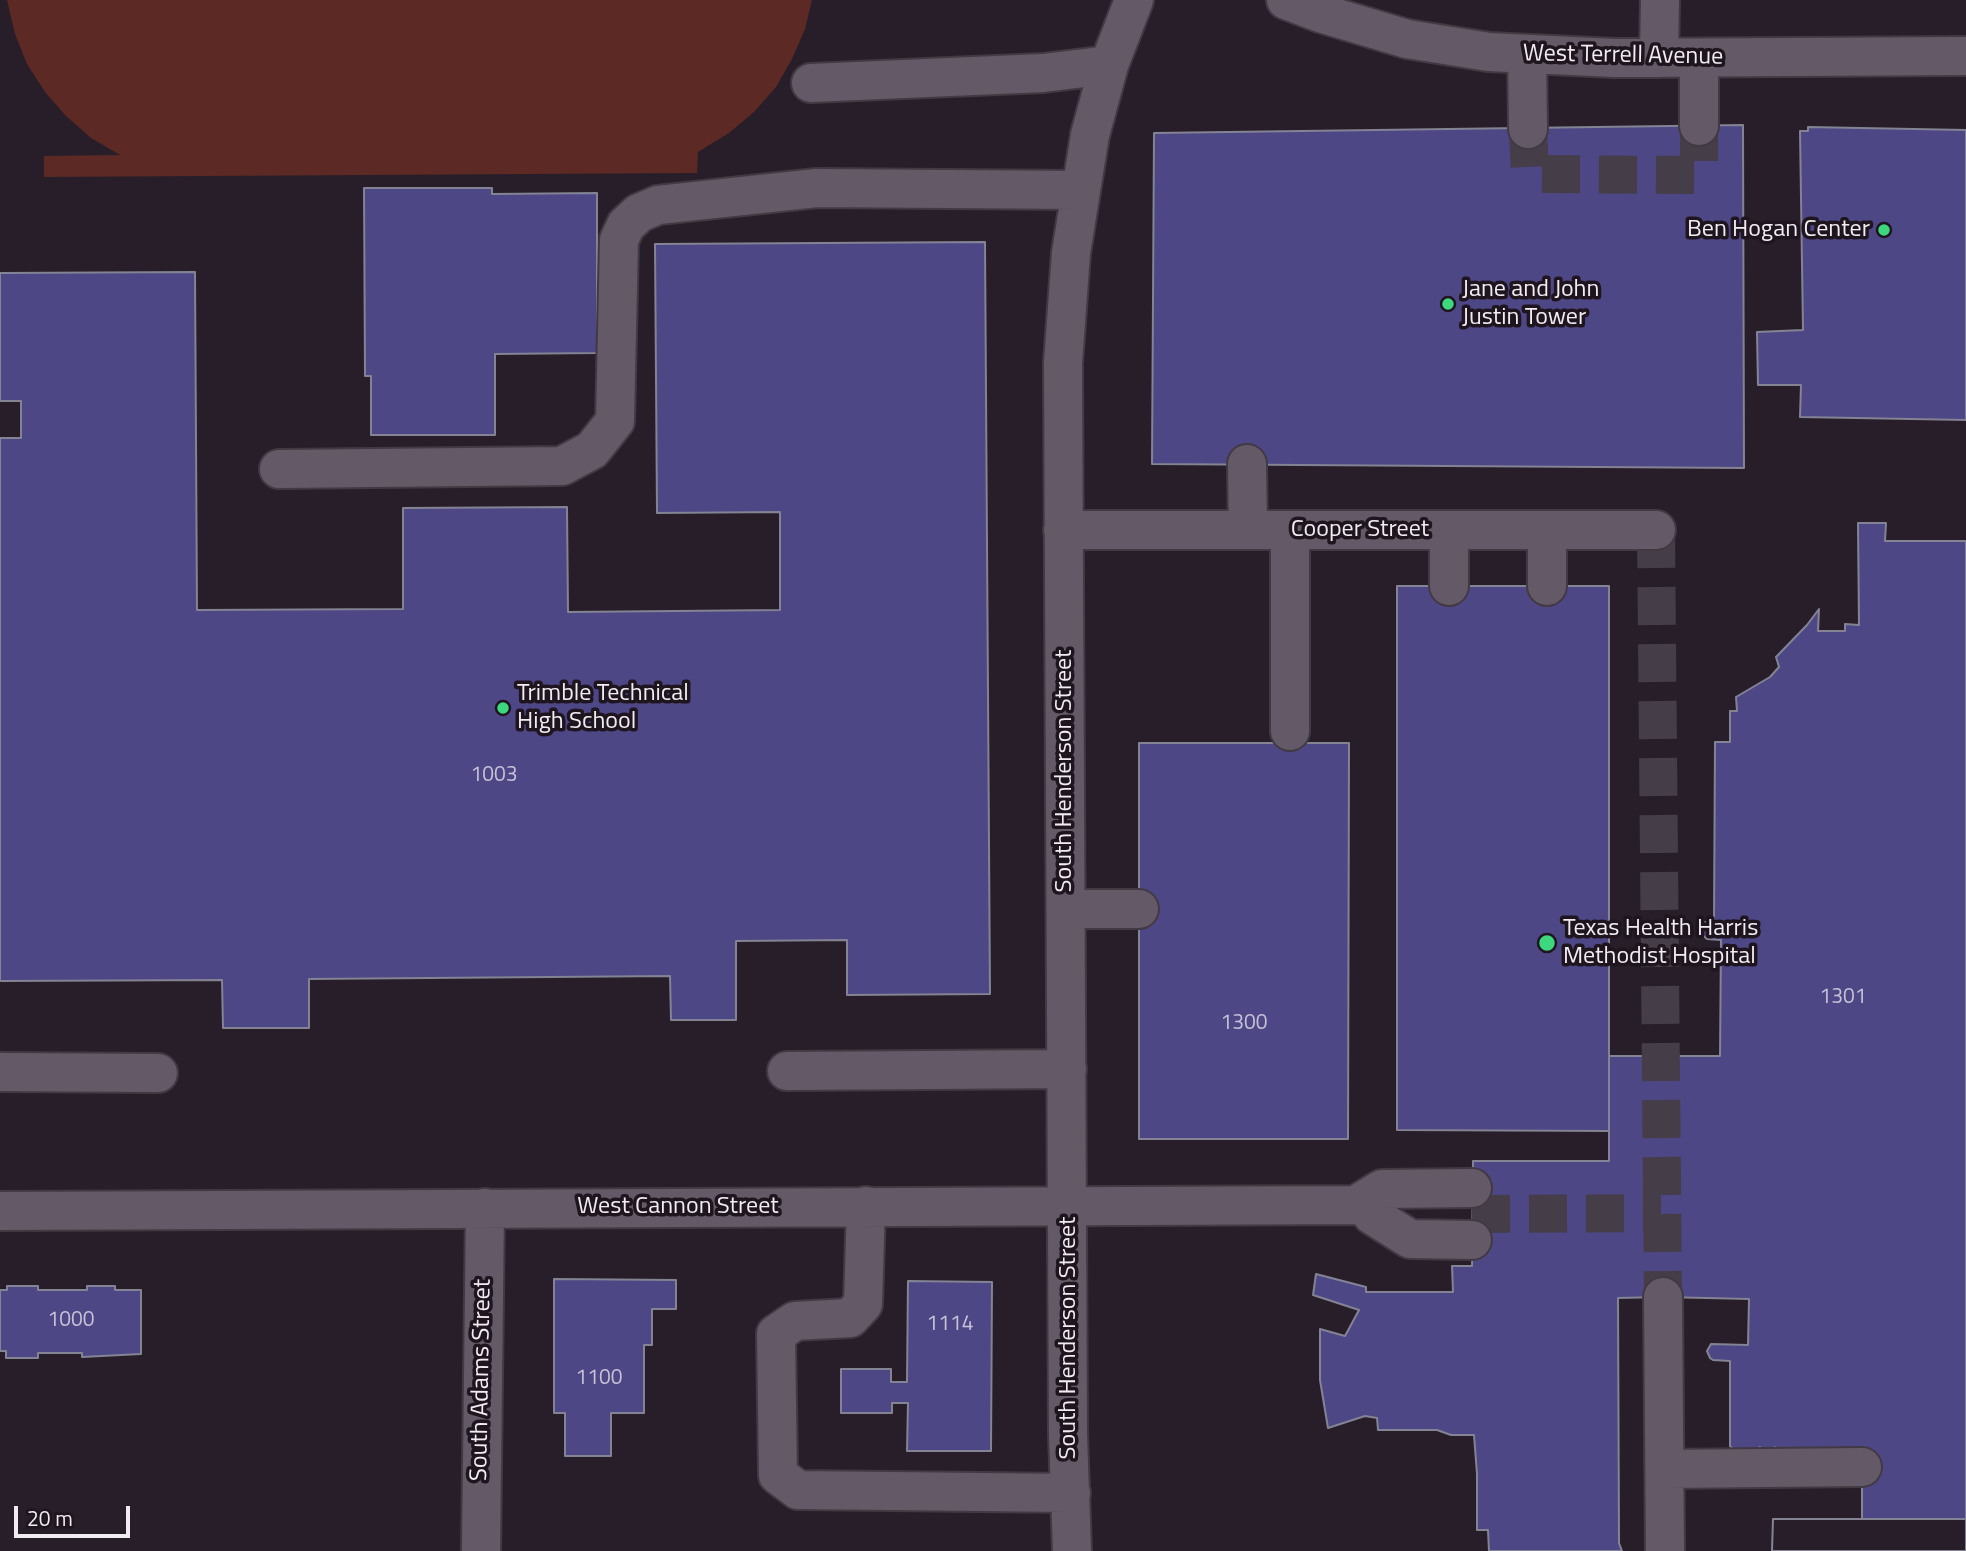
<!DOCTYPE html>
<style>
body{margin:0}
#map{position:relative;width:1966px;height:1551px;overflow:hidden;background:#271e29;font-family:"Titillium Web",sans-serif}
canvas{display:block}
.scale{position:absolute;left:14px;top:1506px;width:116px;height:32px;box-sizing:border-box;border:4px solid #f1ebf2;border-top:0;padding-left:9px;font-size:21px;line-height:24px;white-space:nowrap;color:#f1ebf2;-webkit-text-stroke:5px #1e151f;paint-order:stroke}
</style>
<div id="map">
<canvas width="1966" height="1551"></canvas>
<div class="scale">20 m</div>
</div>
<script>
const c = document.querySelector('canvas').getContext('2d');
c.lineJoin = 'round';
function fill(path, color) {
  c.fillStyle = color;
  c.fill(path, 'evenodd');
}
function shape(rows) {
  const path = new Path2D();
  for (const r of rows) {
    path.moveTo(r[0], r[1]);
    for (let i = 2; i < r.length; i += 2) path.lineTo(r[i], r[i + 1]);
  }
  return path;
}
function strokePath(path, color, width, dash) {
  c.strokeStyle = color;
  c.lineWidth = width;
  c.lineCap = dash ? 'butt' : 'round';
  c.setLineDash(dash || []);
  c.stroke(path);
}
function write(font, color, halo, rows, align = 'center') {
  c.font = font + ' "Titillium Web",sans-serif';
  c.lineWidth = 7;
  c.setLineDash([]);
  c.textBaseline = 'middle';
  c.strokeStyle = halo;
  c.fillStyle = color;
  for (const [text, x, y, turn = 0] of rows) {
    c.save();
    c.translate(x, y);
    c.rotate((+turn || 0) * Math.PI / 180);
    c.textAlign = isNaN(turn) ? turn : align;
    if (halo) c.strokeText(text, 0, 0);
    c.fillText(text, 0, 0);
    c.restore();
  }
}
fill(shape([
 [7,0,812,0,805,29,792,59,776,87,754,112,729,133,698,152,697,173,44,177,44,156,120,155,91,138,66,116,45,92,27,64,15,34]
]), '#5c2924');
const building = shape([
 [1743,125,1744,468,1152,464,1154,133,1743,125],
 [1808,127,1966,130,1966,420,1800,417,1801,385,1758,385,1757,332,1803,330,1800,131,1808,131,1808,127],
 [364,188,492,188,492,194,597,193,597,353,495,354,495,435,371,435,371,376,365,376,364,188],
 [985,242,990,994,847,995,847,940,736,941,736,1020,671,1020,670,976,309,979,309,1028,223,1028,222,980,0,981,0,438,21,438,21,401,0,401,0,273,195,272,197,610,403,609,403,508,567,507,568,612,780,610,780,512,657,513,655,244,985,242],
 [1858,523,1886,523,1885,541,1966,541,1966,1551,1772,1551,1773,1519,1862,1519,1862,1467,1827,1455,1819,1448,1811,1455,1804,1448,1797,1456,1789,1448,1782,1455,1775,1447,1767,1456,1760,1447,1752,1455,1747,1449,1738,1455,1730,1446,1730,1361,1713,1360,1710,1358,1707,1351,1711,1344,1748,1345,1749,1299,1663,1297,1618,1298,1619,1543,1622,1551,1489,1551,1488,1530,1477,1530,1477,1474,1474,1435,1451,1435,1437,1430,1378,1430,1377,1418,1365,1416,1328,1428,1320,1380,1320,1329,1345,1336,1359,1310,1313,1295,1316,1274,1366,1287,1366,1292,1453,1292,1452,1266,1472,1266,1473,1161,1609,1161,1609,1056,1720,1056,1721,940,1707,939,1699,932,1701,923,1714,920,1715,742,1730,742,1730,711,1737,711,1736,697,1770,677,1779,667,1776,657,1807,625,1819,609,1818,631,1845,631,1845,624,1859,625,1858,523],
 [1397,586,1609,586,1609,1131,1397,1130,1397,586],
 [1139,743,1349,743,1348,1139,1139,1139,1139,743],
 [554,1279,676,1280,676,1309,652,1309,652,1345,644,1345,644,1413,611,1413,611,1456,565,1456,565,1413,554,1413,554,1279],
 [908,1281,992,1282,991,1451,907,1451,908,1403,892,1403,892,1413,841,1413,841,1369,891,1369,891,1382,907,1382,908,1281],
 [7,1286,38,1286,38,1290,87,1290,87,1286,115,1286,115,1290,141,1290,141,1354,82,1357,82,1353,38,1353,38,1358,6,1358,6,1351,0,1351,0,1290,7,1290,7,1286],
 [1773,1519,1966,1519,1966,1551,1772,1551,1773,1519]
]);
fill(building, '#4e4786');
strokePath(building, '#838393', 2);
strokePath(shape([
 [1528,129,1530,174,1699,175,1699,126],
 [1656,530,1663,1297],
 [1472,1214,1661,1213]
]), '#453d47', 38, [38, 19]);
const minor = shape([
 [1286,0,1320,13,1407,39,1489,52,1614,58,1966,56],
 [1527,54,1528,129],
 [1659,58,1660,0],
 [1699,58,1699,126],
 [811,83,1043,73,1109,65],
 [1247,464,1248,530],
 [279,469,562,466,592,450,615,421,619,240,626,225,639,213,658,205,817,188,1080,190],
 [1063,530,1656,530],
 [1290,530,1290,731],
 [1449,530,1449,586],
 [1547,530,1547,586],
 [1066,909,1139,909],
 [787,1071,1067,1069],
 [0,1072,158,1073],
 [866,1206,863,1304,850,1318,795,1321,776,1334,778,1475,798,1490,1071,1493],
 [0,1211,1356,1205,1382,1189,1472,1188],
 [1372,1215,1410,1239,1472,1240],
 [1663,1297,1665,1551],
 [1665,1469,1862,1467],
 [481,1551,485,1208],
 [1072,1551,1068,1435,1063,363,1071,253,1090,135,1109,65,1134,0]
]);
strokePath(minor, '#423a43', 42);
strokePath(minor, '#645a67', 38);
for (const [x, y, r, color] of [
 [1884,230,7,"#3dd77e"],
 [1448,304,7,"#3dd77e"],
 [503,708,7,"#3dd77e"],
 [1547,943,9,"#3dd77e"]
]) {
  const dot = new Path2D();
  dot.arc(x, y, r, 0, 2 * Math.PI);
  c.fillStyle = color;
  c.fill(dot);
  strokePath(dot, '#1e151f', 2.5);
}
write('21px', '#c8c2d7', null, [
 ["1003",494,776],
 ["1301",1843,998],
 ["1300",1244,1024],
 ["1000",71,1321],
 ["1114",950,1325],
 ["1100",599,1379]
]);
write('24px', '#f1ebf2', '#1e151f', [
 ["West Terrell Avenue",1623,56,1],
 ["Cooper Street",1360,530],
 ["South Henderson Street",1065,771,-90],
 ["West Cannon Street",678,1207],
 ["South Henderson Street",1069,1338,-90],
 ["South Adams Street",482,1380,-89]
]);
write('24px', '#f1ebf2', '#1e151f', [
 ["Ben Hogan Center",1870,230,"right"],
 ["Jane and John",1462,290],
 ["Justin Tower",1462,318],
 ["Trimble Technical",517,694],
 ["High School",517,722],
 ["Texas Health Harris",1563,929],
 ["Methodist Hospital",1563,957]
], 'left');
</script>
